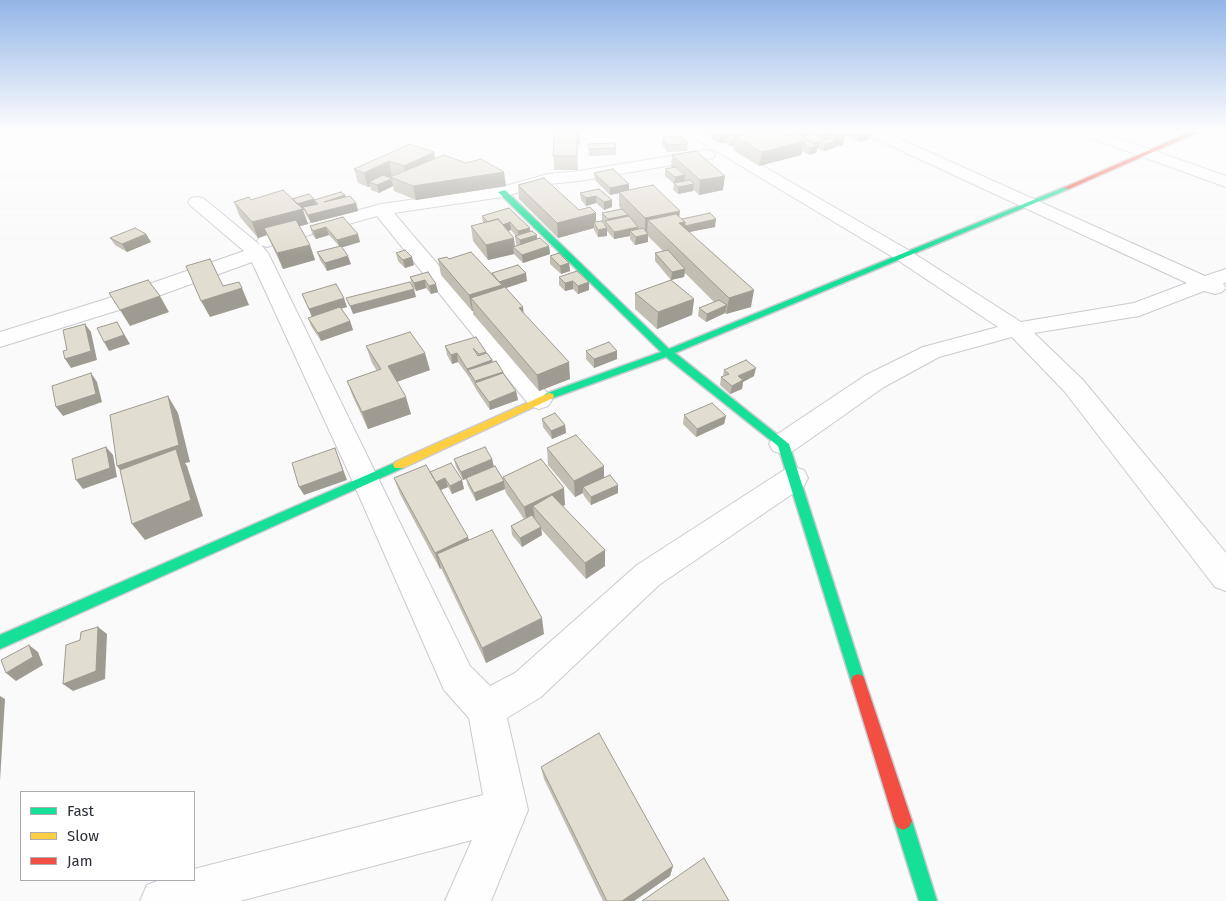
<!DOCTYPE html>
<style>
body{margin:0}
#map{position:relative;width:1226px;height:901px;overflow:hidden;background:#fafafa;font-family:"Fira Sans",sans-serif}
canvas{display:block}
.legend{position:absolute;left:20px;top:791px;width:175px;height:90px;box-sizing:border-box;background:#fff;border:1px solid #ababb1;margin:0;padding:6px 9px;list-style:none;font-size:15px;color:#2c2e3c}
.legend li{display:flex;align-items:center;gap:10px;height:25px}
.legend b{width:25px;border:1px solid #ababb1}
</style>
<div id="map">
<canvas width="1226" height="901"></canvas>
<ul class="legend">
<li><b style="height:6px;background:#16e098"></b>Fast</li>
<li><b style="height:6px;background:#ffcf43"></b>Slow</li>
<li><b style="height:6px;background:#f24e42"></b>Jam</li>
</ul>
</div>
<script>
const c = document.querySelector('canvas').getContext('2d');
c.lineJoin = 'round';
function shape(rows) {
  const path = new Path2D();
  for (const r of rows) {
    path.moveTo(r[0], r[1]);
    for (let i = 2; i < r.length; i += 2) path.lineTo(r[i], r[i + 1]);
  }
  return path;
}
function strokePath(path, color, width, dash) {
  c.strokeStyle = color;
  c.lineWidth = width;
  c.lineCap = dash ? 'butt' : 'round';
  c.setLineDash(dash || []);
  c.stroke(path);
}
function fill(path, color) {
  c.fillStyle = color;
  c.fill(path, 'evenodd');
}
const street = shape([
 [684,130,701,130,910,251,1021,322,1134,303,1187,283,863,133,861,130,880,130,1205,276,1226,269,1226,282,1223,284,1226,288,1222,292,1215,294,1204,291,1139,316,1034,333,1083,380,1226,553,1226,591,1215,587,1065,392,1012,337,939,357,884,387,793,451,783,454,773,451,769,444,773,437,866,375,923,347,998,327,896,259,686,133,684,130],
 [1075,130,1095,130,1226,176,1226,187,1077,133,1075,130],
 [707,150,713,152,715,155,713,158,579,181,549,184,502,197,394,213,548,394,552,400,548,406,539,409,530,406,377,216,274,245,267,247,261,245,268,253,470,666,490,686,515,673,637,565,784,470,794,467,804,470,808,478,804,486,659,585,541,697,507,718,528,810,491,901,445,901,472,840,240,901,140,901,147,885,160,880,194,880,194,869,483,795,469,718,444,690,352,480,252,262,122,309,0,347,0,332,106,299,244,251,191,206,188,202,191,198,197,197,203,198,260,245,257,241,260,237,381,204,501,187,548,174,579,171,707,150]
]);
const fast = shape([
 [1065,187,1071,188,675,353,789,444,865,681,863,686,858,688,853,686,851,681,778,446,666,357,553,398,545,398,544,396,545,394,661,352,498,192,505,190,669,349,1065,187],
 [399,461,403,462,405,465,403,468,0,649,0,635,399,461],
 [903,812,909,815,912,821,937,901,919,901,894,821,897,815,903,812]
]);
const slow = shape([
 [549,393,553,394,554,396,553,398,403,468,395,468,393,465,395,462,549,393]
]);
const jam = shape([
 [1195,130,1203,130,1069,189,1063,188,1195,130],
 [858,674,863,676,865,681,912,821,909,827,903,830,897,827,894,821,851,681,853,676,858,674]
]);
strokePath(street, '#cacbd2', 2);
strokePath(fast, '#cacbd2', 3);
strokePath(slow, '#cacbd2', 3);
strokePath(jam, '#cacbd2', 3);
fill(street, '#fefefe');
fill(fast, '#16e098');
fill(slow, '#ffcf43');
fill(jam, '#f24e42');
fill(shape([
 [553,130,580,130,580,145,577,145,578,170,554,170],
 [697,130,866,130,869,139,859,142,845,135,843,145,835,147,834,148,824,151,818,148,817,148,816,153,809,155,802,151,801,155,759,166,733,150,734,146,731,146,726,143,726,142,719,143,705,134,703,134],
 [663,137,688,144,687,151,667,152,662,144],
 [410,144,436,158,506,186,416,200,394,191,393,186,379,193,371,190,370,186,368,187,358,183,354,169],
 [588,144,616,148,616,155,589,156],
 [672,155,723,190,699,195,694,190,693,191,678,194,673,190,674,184,665,176,665,169,671,168],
 [594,173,629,190,679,217,682,219,715,227,689,232,751,307,726,314,725,313,706,322,698,316,699,308,714,302,685,273,684,277,671,280,655,261,655,253,663,251,648,236,648,242,635,245,630,239,630,236,614,239,607,231,607,236,598,237,594,230,594,228,558,238,519,199,518,185,579,210,596,213,596,222,605,226,605,224,602,221,602,213,621,209,619,206,619,193,610,195,595,180],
 [599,189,612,200,612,207,604,210,596,203,586,206,581,200,580,193],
 [345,195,346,197,356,203,358,211,311,223,306,215,304,210,303,210,308,224,299,226,310,245,315,260,283,269,267,235,258,238,240,217,234,202,251,200,292,199,314,200],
 [509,208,537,239,549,246,550,254,523,263,514,254,488,260,473,241,471,226,483,223,482,216],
 [511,230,516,236,515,236,516,244,517,245,515,246,508,231],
 [343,217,360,242,342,247,351,264,327,271,320,260,317,252,339,246,329,235,316,239,312,234,310,226],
 [146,234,151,242,127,252,115,245,110,238],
 [396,253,414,265,405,268,398,261],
 [550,256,569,263,570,271,561,274,550,264],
 [438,259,449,259,492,273,527,281,506,288,570,379,539,391,473,314,473,311,472,311,441,275],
 [428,272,438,292,431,294,426,288,416,291,412,285,410,277],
 [559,277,589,282,589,290,578,294,573,289,565,291,559,285],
 [635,293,694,299,692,315,657,329,635,309],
 [302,294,347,307,341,308,350,321,353,330,321,341,311,326,308,318,312,317],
 [366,346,430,370,397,382,411,414,368,429,353,397,347,381,377,371,372,363],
 [445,346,486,352,492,362,503,374,516,391,518,400,490,410,477,391,469,377,458,362,452,364,447,355],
 [586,351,617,351,617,359,594,368,586,359],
 [724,370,754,376,743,382,742,389,730,394,720,385,721,377,723,376],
 [684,415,726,416,724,424,696,437,683,424],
 [542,419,565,425,566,433,552,439,543,427],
 [547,448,604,477,618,493,591,505,584,496,583,493,575,497,548,465],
 [454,459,492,459,494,467,503,479,503,477,565,505,562,506,605,566,586,579,541,529,542,535,522,547,512,535,511,526,524,519,506,493,505,489,476,501,468,486,466,479,463,480,456,467],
 [430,472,462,480,464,489,452,494,448,487,441,490,469,540,544,634,486,663,441,568,440,569,400,494,394,478],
 [541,767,673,866,670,876,634,901,603,901,544,779]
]), '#c2beb3');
fill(shape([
 [703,130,706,130,705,134,703,134],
 [736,130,734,146,731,146,732,139,726,136,726,142,719,143,720,136],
 [801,130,812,130,810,140,802,136,801,141,799,140],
 [831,131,828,143,834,142,836,133,846,131,843,145,835,147,834,148,824,151,825,144,822,142,824,132],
 [871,132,869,139,859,142,861,135],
 [804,141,801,155,759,166,762,152],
 [820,141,816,153,809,155,810,148,813,147,814,143],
 [434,152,437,166,407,181,404,166],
 [389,161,392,175,374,184,369,182,370,186,368,187,364,173],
 [504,172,506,186,416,200,413,186],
 [685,175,684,183,674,183,675,177],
 [725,176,723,190,699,195,700,180],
 [391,179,393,186,379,193,377,185],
 [629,184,629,191,619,192,619,193,610,195,610,188],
 [694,184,693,191,678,194,678,187],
 [345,195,347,202,324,202],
 [596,196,596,203,586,206,586,198],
 [314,199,316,206,303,207,304,210,303,210,308,224,268,235,264,228,267,235,258,238,252,222,295,204],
 [612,200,612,207,604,210,604,202],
 [356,203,358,211,311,223,308,215],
 [680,211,678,226,648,220,647,233,645,233,645,218],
 [596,213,596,226,594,222,594,228,558,238,557,223],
 [628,215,628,222,608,224,608,219],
 [716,219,715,227,684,233,679,223,685,222],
 [510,222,511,230,495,235,494,227],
 [326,227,329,235,316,239,313,231],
 [638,227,638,235,630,231,630,236,614,239,614,232],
 [530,228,531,236,519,239,518,231],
 [607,228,607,236,598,237,598,230],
 [146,234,151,242,127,252,122,244],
 [358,234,360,242,340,248,337,240],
 [648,234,648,242,635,245,636,237],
 [537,235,537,242,521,248,520,240],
 [514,238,515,248,513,247,514,254,488,260,486,245],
 [310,245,315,260,283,269,277,253],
 [549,246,550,254,523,263,522,255],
 [348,256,351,264,327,271,325,263],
 [412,257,414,265,405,268,403,260],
 [569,263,570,271,561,274,560,266],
 [685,269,684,277,671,280,672,272],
 [526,273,527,281,503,289,471,298,473,311,472,311,469,295,498,282],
 [425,280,426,288,416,291,414,283],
 [573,281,573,289,565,291,565,283],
 [589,282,589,290,578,294,578,286],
 [436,284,438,292,431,294,429,286],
 [242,288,249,305,210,317,201,301],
 [414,289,416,297,353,314,350,306],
 [754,290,751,307,726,314,729,298],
 [160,296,169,312,130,326,120,310],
 [344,298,347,307,312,317,309,309],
 [694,299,692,315,657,329,658,312],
 [727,305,725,313,706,322,707,314],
 [523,307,525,323,519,308],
 [350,321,353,330,321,341,318,333],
 [117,322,130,344,109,351,104,342],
 [85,324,91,332,97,360,71,368,65,359],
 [617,351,617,359,594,368,594,359],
 [425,353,430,370,393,383,388,366],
 [457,353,458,362,452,364,451,355],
 [492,360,493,369,468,370,469,377,467,369],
 [569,362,570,379,539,391,537,375],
 [756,368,754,376,743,382,742,389,730,394,732,386,738,376],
 [503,372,504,380,476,383,475,381],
 [91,373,97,382,102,402,63,416,56,407],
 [516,391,518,400,490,410,489,402],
 [168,396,178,413,190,462,185,463,187,466,203,516,145,540,132,524,130,483,117,466],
 [406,397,411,414,368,429,362,412],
 [726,416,724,424,696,437,697,429],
 [565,425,566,433,552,439,551,431],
 [106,447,113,455,117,477,83,489,76,480],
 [335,448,347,480,304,495,299,487],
 [492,459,494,468,463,480,461,472],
 [604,466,604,483,583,487,583,493,575,497,574,481],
 [445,478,448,487,438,491,435,483],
 [462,480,464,489,452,494,450,486],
 [504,481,505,489,476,501,474,493],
 [618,485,618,493,591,505,591,497],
 [564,488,565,505,542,516,533,506,535,519,527,523,524,507],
 [541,527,542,535,522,547,520,538],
 [468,537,473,553,437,554,441,568,440,569,435,553],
 [605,550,605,566,586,579,585,563],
 [542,618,544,634,486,663,482,648],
 [98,627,107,634,105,679,73,691,63,684],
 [29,645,38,652,43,665,16,681,6,673],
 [0,696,5,699,0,781],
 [673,866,670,876,634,901,622,901]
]), '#9e9b92');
const building = shape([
 [553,130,580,130,580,131,553,132,553,130],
 [711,130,737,130,744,134,740,135,736,132,720,136,711,130],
 [764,130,780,130,786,132,783,133,804,141,762,152,735,137,764,130],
 [780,130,785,131,796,130,795,133,794,133,818,146,810,148,804,144,806,143,803,142,804,141,786,134,786,132,780,130],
 [819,130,844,130,846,131,836,133,831,131,824,132,819,130],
 [850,130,866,130,871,132,861,135,850,130],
 [554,133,577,133,577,156,553,156,554,133],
 [734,134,737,136,735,137,735,138,732,139,726,136,734,134],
 [812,134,824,140,830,138,836,141,825,144,820,141,814,143,802,136,812,134],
 [682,136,688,144,667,145,663,137,682,136],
 [615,143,616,148,589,149,588,144,615,143],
 [410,144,434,152,404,166,389,161,364,173,354,169,410,144],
 [696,151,725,176,700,180,672,155,696,151],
 [444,155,466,163,481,159,504,172,413,186,390,177,444,155],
 [675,167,685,175,675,177,665,169,675,167],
 [613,169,629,184,610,188,594,173,613,169],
 [383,175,391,178,391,179,377,185,369,182,383,175],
 [544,178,579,210,590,207,596,213,557,223,518,185,544,178],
 [690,180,694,184,678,187,674,183,690,180],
 [653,185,680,211,645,218,619,192,653,185],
 [599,189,612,200,604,202,596,196,586,198,580,193,599,189],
 [283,190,303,209,252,222,234,202,249,197,251,200,283,190],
 [341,192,345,195,324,202,350,196,356,203,308,215,303,207,318,204,314,200,341,192],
 [309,194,314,199,297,204,292,199,309,194],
 [509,208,530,228,518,231,510,222,503,225,498,219,488,222,482,216,509,208],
 [622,209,628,215,608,219,602,213,622,209],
 [710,213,716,219,685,226,685,222,682,219,710,213],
 [676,214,685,222,679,223,754,290,729,298,648,220,676,214],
 [629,216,638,227,614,232,605,221,629,216],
 [343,217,358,234,337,240,326,227,313,231,310,226,343,217],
 [498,219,514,238,486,245,471,226,498,219],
 [296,220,310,245,277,253,264,228,296,220],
 [602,221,607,228,598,230,594,222,602,221],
 [135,228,146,234,122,244,110,238,135,228],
 [643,228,648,234,636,237,630,231,643,228],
 [532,231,537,235,520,240,515,236,532,231],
 [540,238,549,246,522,255,513,247,540,238],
 [341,246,348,256,325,263,317,252,341,246],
 [405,250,412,257,403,260,396,253,405,250],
 [668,250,685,269,672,272,655,253,668,250],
 [471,252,502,285,469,295,438,259,447,257,449,259,471,252],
 [559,253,569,263,560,266,550,256,559,253],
 [210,259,223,286,239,282,242,288,201,301,186,266,210,259],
 [518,265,526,273,499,282,492,273,518,265],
 [577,271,589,282,578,286,573,281,565,283,559,277,577,271],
 [428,272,436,284,429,286,425,280,414,283,410,277,428,272],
 [148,280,160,296,120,310,109,293,148,280],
 [671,280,694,299,658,312,635,293,671,280],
 [410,282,414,289,350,306,346,298,410,282],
 [336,284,344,298,309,309,302,294,336,284],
 [505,287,523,307,519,308,569,362,537,375,471,298,505,287],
 [719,300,727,305,707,314,699,308,719,300],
 [340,307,350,321,318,333,308,318,340,307],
 [117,322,124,335,104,342,97,328,117,322],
 [85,324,91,351,65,359,63,351,67,350,63,330,85,324],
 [410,332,425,353,388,366,406,397,362,412,347,381,381,369,366,346,410,332],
 [476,337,486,352,479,354,473,348,478,356,487,353,492,360,467,369,457,353,451,355,445,346,476,337],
 [609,342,617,351,594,359,586,351,609,342],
 [746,360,756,368,738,376,743,380,732,386,721,377,729,374,724,370,746,360],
 [496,361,503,372,475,381,468,370,496,361],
 [91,373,96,394,56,407,52,386,91,373],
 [503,373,516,391,489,402,475,383,503,373],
 [168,396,179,445,117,466,110,415,168,396],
 [712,403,726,416,697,429,684,415,712,403],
 [555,413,565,425,551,431,542,419,555,413],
 [576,435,604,466,574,481,547,448,576,435],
 [106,447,110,468,76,480,72,459,106,447],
 [485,447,492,459,461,472,454,459,485,447],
 [335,448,343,471,299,487,292,463,335,448],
 [176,449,191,500,132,524,120,470,176,449],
 [541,459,564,488,524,507,503,477,541,459],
 [451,463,462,480,450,486,445,478,436,482,430,472,451,463],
 [426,465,468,537,435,553,394,478,426,465],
 [495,466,504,481,474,493,466,478,495,466],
 [610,475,618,485,591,497,583,487,610,475],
 [552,495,605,550,585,563,533,506,552,495],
 [532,515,541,527,520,538,511,526,532,515],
 [492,530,542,618,482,648,437,554,492,530],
 [98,627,96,671,63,684,66,645,80,640,81,632,98,627],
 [29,645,33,657,6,673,1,660,29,645],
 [599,733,673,866,622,901,607,901,541,767,599,733],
 [704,858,729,901,642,901,704,858]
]);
fill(building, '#e1ddd0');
strokePath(building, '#9e9b92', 1);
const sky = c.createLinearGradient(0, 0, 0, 256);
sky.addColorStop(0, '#93b6e7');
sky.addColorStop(0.51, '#fdfdfd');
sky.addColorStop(1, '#fdfdfd00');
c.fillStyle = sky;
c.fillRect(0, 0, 1226, 256);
</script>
